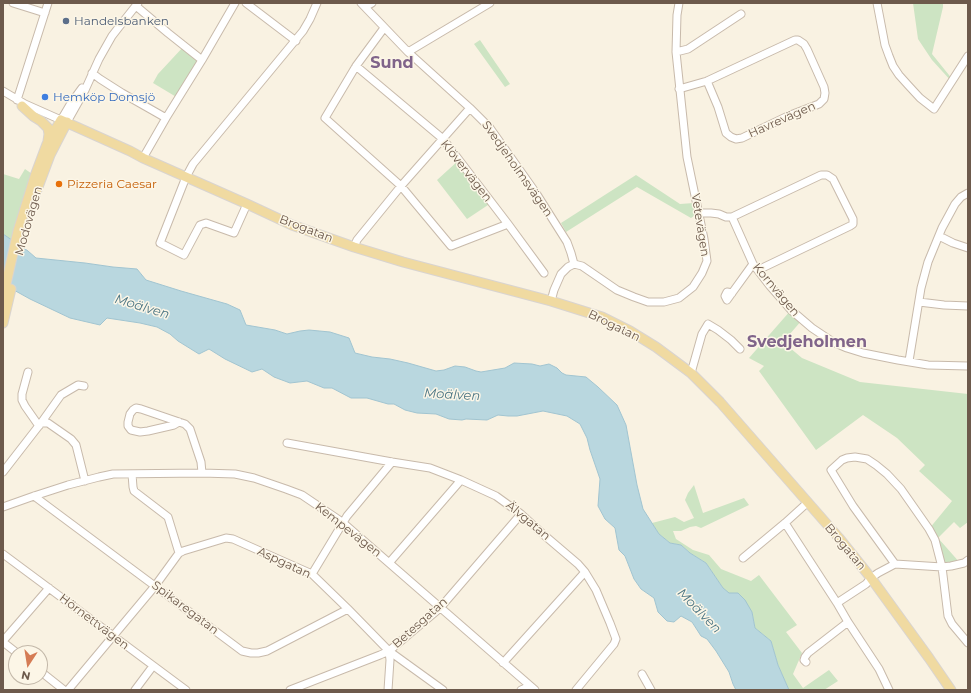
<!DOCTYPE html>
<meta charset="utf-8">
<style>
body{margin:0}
#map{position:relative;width:971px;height:693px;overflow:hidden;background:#f9f2e2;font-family:Montserrat,sans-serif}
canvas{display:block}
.frame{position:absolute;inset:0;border:4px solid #6d5a4c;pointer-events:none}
.north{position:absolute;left:8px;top:645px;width:40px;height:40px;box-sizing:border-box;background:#fcf6e7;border:1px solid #c3b8a9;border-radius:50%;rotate:192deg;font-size:11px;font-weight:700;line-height:16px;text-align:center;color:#6d5a4c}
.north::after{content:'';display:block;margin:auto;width:14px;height:18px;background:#d57c55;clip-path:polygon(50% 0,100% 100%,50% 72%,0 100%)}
</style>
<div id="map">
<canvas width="971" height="693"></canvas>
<div class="frame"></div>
<div class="north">N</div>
</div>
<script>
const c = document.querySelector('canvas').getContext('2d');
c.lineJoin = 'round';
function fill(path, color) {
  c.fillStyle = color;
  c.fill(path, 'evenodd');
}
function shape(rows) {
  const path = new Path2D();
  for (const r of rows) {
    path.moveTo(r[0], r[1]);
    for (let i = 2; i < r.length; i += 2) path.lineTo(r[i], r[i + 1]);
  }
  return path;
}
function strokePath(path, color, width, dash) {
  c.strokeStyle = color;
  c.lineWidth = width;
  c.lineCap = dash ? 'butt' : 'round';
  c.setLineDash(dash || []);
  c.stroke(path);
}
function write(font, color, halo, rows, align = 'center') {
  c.font = font + ' Montserrat,sans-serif';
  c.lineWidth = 3;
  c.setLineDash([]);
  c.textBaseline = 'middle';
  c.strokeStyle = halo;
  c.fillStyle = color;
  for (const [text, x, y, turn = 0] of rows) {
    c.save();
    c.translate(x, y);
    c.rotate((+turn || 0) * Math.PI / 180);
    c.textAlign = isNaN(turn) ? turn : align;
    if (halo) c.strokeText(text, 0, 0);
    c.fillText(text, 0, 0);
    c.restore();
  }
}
fill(shape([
 [913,3,943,3,943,7,932,54,953,80,952,82,932,60,918,39],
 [480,40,510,84,505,87,474,44],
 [184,46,202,60,178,98,153,83,158,74],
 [459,160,491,203,467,219,437,180],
 [25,169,35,176,16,243,3,234,3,174,19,179],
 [636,175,680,204,694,203,697,214,691,218,637,187,566,232,561,223],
 [791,310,802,320,783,342,802,358,860,382,968,394,968,522,960,528,954,522,938,538,961,564,942,567,929,529,952,501,919,471,925,465,897,438,863,415,816,450,759,371,764,366,749,358],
 [694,485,703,513,744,498,749,505,701,528,696,526,690,527,681,531,673,531,676,539,693,550,709,555,721,569,751,581,759,575,797,625,786,632,802,653,793,674,803,688,829,670,838,681,824,690,789,690,778,665,771,641,755,628,752,612,729,594,723,588,706,563,690,553,681,545,670,543,659,534,652,523,675,517,684,522,694,518,685,500,688,493]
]), '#cde4c3');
const water = shape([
 [3,234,28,251,36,258,85,263,113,267,137,269,146,280,181,291,227,304,240,310,246,325,275,330,287,334,300,331,309,330,330,332,349,338,355,353,372,357,390,359,408,363,436,371,444,370,455,366,465,367,476,371,481,372,505,368,514,363,532,364,540,366,549,364,557,368,562,373,566,375,586,377,598,387,617,405,626,425,637,485,643,509,659,534,670,543,681,545,690,553,706,563,723,588,729,593,738,593,745,600,752,612,755,628,771,641,778,665,789,690,736,690,733,684,729,672,716,651,707,639,701,636,692,622,681,616,674,622,667,621,658,612,654,598,641,589,634,579,625,556,619,550,615,528,605,519,598,506,600,479,590,450,587,438,580,424,567,416,543,411,517,416,508,416,498,415,487,420,466,419,462,420,449,419,436,414,417,413,405,410,394,404,388,404,367,398,351,398,332,388,324,388,307,381,290,383,274,377,262,369,252,372,225,359,209,349,199,354,178,341,170,334,157,327,140,323,107,318,100,325,70,318,30,299,3,284,3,234]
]);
fill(water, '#b9d7df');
strokePath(water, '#a1c4d0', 1);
const minor = shape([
 [13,3,45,13],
 [246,3,296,41],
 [361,3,408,52,470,108,490,128,536,193,567,242,571,253,574,264,568,267,561,274,554,290,551,301],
 [877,3,885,45,889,56,893,66,899,75,908,85,920,98,934,109,968,56],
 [136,6,168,33,202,60],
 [365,7,372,3],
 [384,28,356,66,325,118,401,186,451,246,508,224],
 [408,52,490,3],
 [676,52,688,49,741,14],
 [356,66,443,139,508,224,544,273],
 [92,73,100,79,122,93,166,118],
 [679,89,707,81,795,40,798,40,804,44,807,49,824,87,825,93,824,99,819,104,788,116,742,138,736,139,731,137,726,133,718,107,707,81],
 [3,91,25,104,61,120,71,103,82,88],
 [17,100,48,3],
 [67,122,85,90,99,59,112,36,119,27,138,3],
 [143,158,166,118,202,60,235,3],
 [247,204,234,233,206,223,200,225,184,255,160,243,186,177,193,164,303,31,310,19,317,3],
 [699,213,711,213,719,214,726,217,732,217,753,264,770,286,791,310,812,328,833,342,847,348,863,353,898,360,928,365,968,366],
 [732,217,821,175,827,175,833,179,853,219,853,224,850,226,758,270],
 [939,236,953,243,968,248],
 [354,247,357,240,401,186,470,108],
 [574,264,582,266,617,290,634,297,648,302,664,302,679,298,693,287,702,273,707,261,704,239,687,157,676,52,677,15,679,3],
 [732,293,727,292,725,296,727,300,732,293,753,264],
 [919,302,944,305,968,306],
 [909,361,921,288,928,262,942,228,955,204,961,197,968,193],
 [28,372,22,394,22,400,25,406,39,426],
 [691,373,702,334,708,324,718,330,731,340,740,349],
 [179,422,174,425,148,431,140,432,131,430,128,426,128,422,130,414,133,410,136,408,141,409,179,422,185,424,190,429,201,462,202,473],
 [41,423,48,423,71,439,76,445,85,481],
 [287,443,392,462,430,468,461,480,496,496,521,514,544,535,578,564,585,572,596,590,610,623,616,639,614,644,576,690],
 [3,472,41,423,61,395,78,385,84,386],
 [132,474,133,487,134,491,168,517,179,553],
 [34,496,234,645,242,651,251,653,258,653,267,651,348,609],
 [3,507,34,496,68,485,99,477,113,474,202,473,235,474,254,478,286,489,302,495,342,522,535,690],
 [785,523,837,603,848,622,879,669,889,690],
 [3,554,186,690],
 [743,558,785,523,807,503],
 [389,563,461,480],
 [895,564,853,506,831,470,842,460,847,458,855,457,867,459,876,465,887,474,901,489,929,529,935,540,942,567,948,616,952,624,968,643],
 [312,574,347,516,392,462],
 [837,603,866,584,871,578,878,573,895,564,942,567,951,566,964,563,968,560],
 [3,641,49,588],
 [3,642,17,653],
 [806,662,804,660,805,657,808,653,848,622],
 [503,663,585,572],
 [40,671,64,690],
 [642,674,651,690],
 [68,690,155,586,179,553,183,551,226,538,233,539,312,574,348,609,389,651,443,690],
 [135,690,153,666],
 [290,690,380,655,389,651,440,608,521,514],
 [388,690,390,660,389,651],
 [521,690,530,686]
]);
const major = shape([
 [22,106,33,116,41,121,48,128,49,134,48,141],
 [35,195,50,155,67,122],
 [3,297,18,231,35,176,47,144,61,120,130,151,143,158,247,204,292,225,354,247,403,262,551,301,602,317,630,331,656,347,691,373,720,402,839,538,871,578,929,658,951,690],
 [3,323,11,289]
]);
strokePath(minor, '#c8baab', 9);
strokePath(major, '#d9d4d0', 11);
strokePath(minor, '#fff', 7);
strokePath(major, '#f0daa1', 9);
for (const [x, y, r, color] of [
 [66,21,4,"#5c6f8a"],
 [45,97,4,"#3f7fe0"],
 [59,184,4,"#e8710a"]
]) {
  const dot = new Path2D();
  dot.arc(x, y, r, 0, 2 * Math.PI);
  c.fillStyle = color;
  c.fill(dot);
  strokePath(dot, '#fcf6e7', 1.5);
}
write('12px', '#4e5e75', '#fcf6e7', [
 ["Handelsbanken",74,21]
], 'left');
write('12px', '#366cbe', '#fcf6e7', [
 ["Hemköp Domsjö",53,97]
], 'left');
write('12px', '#6d5a4c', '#fcf6e7', [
 ["Havrevägen",782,120,-24],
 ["Svedjeholmsvägen",517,169,55],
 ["Klövervägen",466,171,52],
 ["Modovägen",29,221,-74],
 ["Vetevägen",700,225,81],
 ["Brogatan",306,229,21],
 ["Kornvägen",776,290,50],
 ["Brogatan",614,326,26],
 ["Älvgatan",528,521,40],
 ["Kempevägen",348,530,38],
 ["Brogatan",845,547,50],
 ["Aspgatan",284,563,25],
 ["Spikaregatan",185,608,37],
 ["Hörnettvägen",94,622,37],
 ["Betesgatan",420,623,-42]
]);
write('12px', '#c56008', '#fcf6e7', [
 ["Pizzeria Caesar",67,184]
], 'left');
write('italic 13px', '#4c7684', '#fcf6e7', [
 ["Moälven",142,307,17],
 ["Moälven",452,395,3],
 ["Moälven",699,611,46]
]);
write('bold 16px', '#80648a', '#fcf6e7', [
 ["Sund",392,63],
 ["Svedjeholmen",807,342]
]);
</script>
